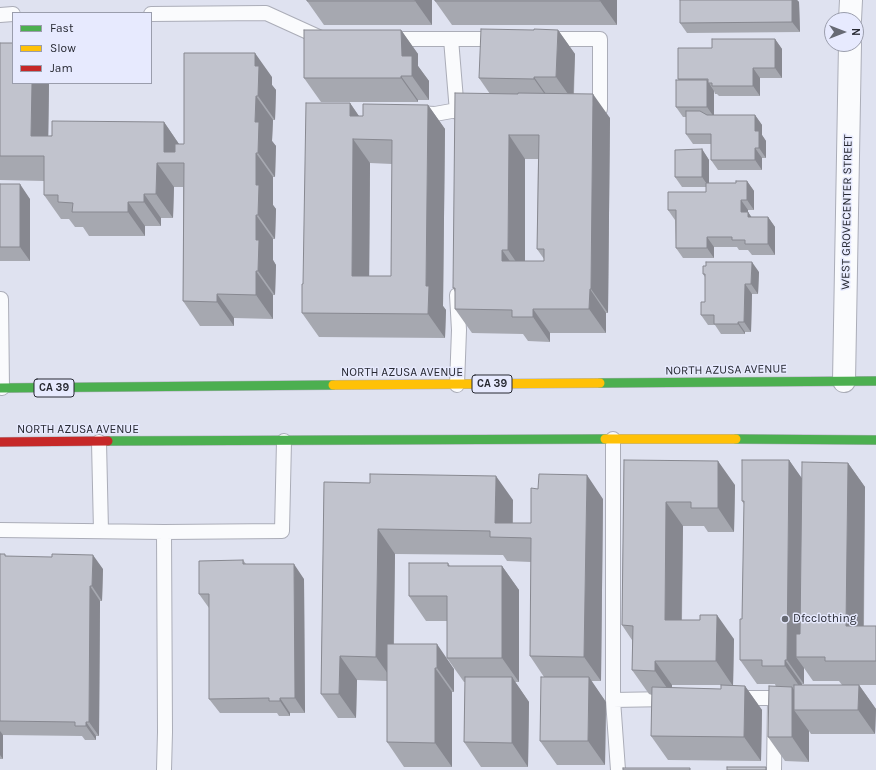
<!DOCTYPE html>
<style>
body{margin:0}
#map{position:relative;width:876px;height:770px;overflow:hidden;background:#dfe2f0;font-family:Karla,sans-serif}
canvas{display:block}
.legend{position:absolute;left:12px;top:12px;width:140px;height:72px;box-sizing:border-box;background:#e7eafe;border:1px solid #9a9dac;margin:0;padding:5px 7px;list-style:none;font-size:12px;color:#272932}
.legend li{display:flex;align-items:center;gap:8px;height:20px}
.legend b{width:20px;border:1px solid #9a9dac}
.north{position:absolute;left:824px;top:12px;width:40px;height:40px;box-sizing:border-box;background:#e7eafe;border:1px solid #9a9dac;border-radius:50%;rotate:90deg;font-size:11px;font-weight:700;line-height:16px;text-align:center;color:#272932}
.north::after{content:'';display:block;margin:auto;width:14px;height:18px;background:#676a74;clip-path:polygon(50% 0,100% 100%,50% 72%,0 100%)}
</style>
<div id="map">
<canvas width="876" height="770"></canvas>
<ul class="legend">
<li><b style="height:5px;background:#4caf50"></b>Fast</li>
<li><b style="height:5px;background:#ffc107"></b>Slow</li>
<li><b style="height:5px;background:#c62828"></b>Jam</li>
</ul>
<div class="north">N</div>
</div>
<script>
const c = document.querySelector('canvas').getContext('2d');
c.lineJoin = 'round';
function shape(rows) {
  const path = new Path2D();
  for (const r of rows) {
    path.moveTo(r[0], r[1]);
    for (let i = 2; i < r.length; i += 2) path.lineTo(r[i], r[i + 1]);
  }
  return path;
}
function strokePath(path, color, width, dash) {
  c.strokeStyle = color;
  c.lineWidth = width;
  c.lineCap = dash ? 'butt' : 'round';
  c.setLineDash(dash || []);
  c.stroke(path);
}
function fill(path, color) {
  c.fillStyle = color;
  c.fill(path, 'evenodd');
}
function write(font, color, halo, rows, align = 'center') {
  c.font = font + ' Karla,sans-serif';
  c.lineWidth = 3;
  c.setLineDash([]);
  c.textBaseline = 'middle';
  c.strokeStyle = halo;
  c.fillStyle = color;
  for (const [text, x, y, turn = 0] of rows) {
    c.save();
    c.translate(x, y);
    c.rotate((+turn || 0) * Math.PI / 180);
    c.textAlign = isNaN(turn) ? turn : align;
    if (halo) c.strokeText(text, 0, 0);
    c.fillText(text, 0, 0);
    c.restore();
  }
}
const lane = shape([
 [151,14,266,13,321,38],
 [0,15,13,14],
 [389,39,451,39],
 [546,39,600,39,600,109,587,109],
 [457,112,451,39,499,39],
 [415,113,435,114,457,110,474,110],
 [457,295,459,330,457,385],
 [0,299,1,299,2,388],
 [613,439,613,700,618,770],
 [99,442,101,531],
 [0,530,164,532],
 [735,698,775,698,775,701,774,770],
 [613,700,670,699],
 [164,770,165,732,164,532,282,531,284,441]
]);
const street = shape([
 [850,20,851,0],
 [844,381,850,44]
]);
const fast = shape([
 [600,383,876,381],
 [0,388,333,385],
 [736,439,876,440],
 [108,441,605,439]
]);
const slow = shape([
 [333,385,600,383],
 [605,439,736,439]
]);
const jam = shape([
 [0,442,108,441]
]);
strokePath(lane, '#abadb8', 16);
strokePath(street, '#abadb8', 24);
strokePath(fast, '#abadb8', 10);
strokePath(slow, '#abadb8', 10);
strokePath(jam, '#abadb8', 10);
strokePath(lane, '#fafbfd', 14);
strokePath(street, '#fafbfd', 22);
strokePath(fast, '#4caf50', 9);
strokePath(slow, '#ffc107', 9);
strokePath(jam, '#c62828', 9);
fill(shape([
 [432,0,432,25,324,25,307,1],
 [617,0,617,25,452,25,435,1],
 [680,0,797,0,799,2,800,32,687,33,680,23],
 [401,30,418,54,418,66,429,81,429,100,418,100,418,102,321,102,304,78],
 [534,30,558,30,575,54,574,94,610,118,608,313,606,313,606,333,550,333,550,342,528,341,523,334,472,333,455,309,455,292,453,288,490,94,479,78],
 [525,159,538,159,537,249,544,259,544,261,525,261],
 [775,39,782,49,782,78,760,78,760,96,719,96,717,94,715,94,714,91,714,115,755,115,762,125,762,135,766,141,766,158,762,158,762,170,718,170,711,160,711,144,693,144,686,134,686,117,683,117,676,107,679,80,678,79,712,48],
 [0,43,13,83,49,83,48,136,164,122,179,144,184,144,272,77,272,85,276,90,275,120,273,120,272,141,276,146,275,177,273,177,273,205,276,209,275,239,273,239,273,260,276,265,275,295,273,295,273,319,234,318,234,326,200,326,183,301,183,187,174,187,173,218,161,218,161,226,145,226,145,236,89,236,83,227,75,227,69,219,61,219,44,195,44,181,0,180],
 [350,103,359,116,363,116,428,105,445,129,443,306,446,310,445,338,319,337,302,313,303,284],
 [370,163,392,164,391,276,369,276],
 [702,149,709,160,709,183,736,183,747,181,754,191,754,210,748,210,748,212,751,217,768,217,775,227,775,255,752,255,748,250,739,250,737,247,714,247,714,258,683,258,676,248,675,220,668,210,706,192,706,187,682,187,675,177],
 [0,184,30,199,30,261,0,261],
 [759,272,758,294,752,294,751,332,745,332,745,334,721,334,715,325,708,325,701,315,705,302,705,277,703,274],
 [624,460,735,485,734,532,708,532,704,526,683,526,682,620,734,639,733,686,745,686,762,710,761,761,668,760,651,736,652,695,649,694,632,670,632,640,622,625],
 [672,685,721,685,721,689,672,688],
 [789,460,801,478,848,463,865,487,864,626,876,626,876,685,859,685,876,709,875,734,811,734,809,731,809,762,785,761,768,737,776,687,775,684,757,684,740,660,742,619,744,504,742,501],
 [804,668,813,681,839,681,842,685,802,685,802,684,804,684],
 [324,482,513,500,513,523,531,523,603,499,601,681,591,681,606,702,605,765,557,765,540,741,544,677,530,656,531,562,507,561,503,555,395,554,394,644,454,669,454,692,452,692,452,767,404,767,387,742,387,681,357,680,356,718,338,718,321,694],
 [0,554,7,556,103,569,102,601,100,601,99,736,96,736,96,740,85,740,82,736,3,735,3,759,0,759],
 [243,560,246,564,304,579,305,713,290,713,290,716,279,716,277,713,220,713,209,699,209,608,199,594],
 [448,563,450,566,502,566,519,590,519,682,515,682,529,702,528,767,481,767,464,742,465,682,464,682,447,658,447,621,426,621,409,596]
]), '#a6a8b0');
fill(shape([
 [415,0,432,0,432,25,415,1],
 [600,0,617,0,617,25,600,1],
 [792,0,797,0,799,2,800,32,792,22],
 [401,30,418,54,418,66,429,81,429,100,412,76,402,56],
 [558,30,575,54,573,101,556,77],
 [775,39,782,49,782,78,775,68],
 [255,53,272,77,272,85,276,90,275,120,258,96,255,66],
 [753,68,760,78,760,96,753,86],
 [401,76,418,100,418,102,401,78],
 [534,77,551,101,551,103,534,79],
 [707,80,714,91,714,117,707,107],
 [32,83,49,83,48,160,31,136],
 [593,94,610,118,608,313,591,289],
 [256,96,273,120,272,141,276,146,275,177,258,153,255,122],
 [350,103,367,128,367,140,350,116],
 [428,105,445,129,443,306,446,310,445,338,428,314,426,286],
 [755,115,762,125,762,135,766,141,766,158,759,148,755,131],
 [164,122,181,147,181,163,164,152],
 [509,135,525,159,525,275,508,250],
 [353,139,370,163,369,300,352,276],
 [755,148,762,158,762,170,755,160],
 [702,149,709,160,709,187,702,177],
 [256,153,273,177,273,205,276,209,275,239,258,215,256,185],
 [157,163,174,187,173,218,156,194],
 [747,181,754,191,754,210,747,200],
 [20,184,30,199,30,261,20,247],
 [144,194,161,218,161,226,144,202],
 [741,200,748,210,748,212,755,222,741,212],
 [128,202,145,226,145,236,128,212],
 [256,215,273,239,273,260,276,265,275,295,258,271,256,240],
 [768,217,775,227,775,255,768,244],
 [707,237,714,247,714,258,707,248],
 [502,250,519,274,502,261],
 [752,262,759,272,758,294,751,284],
 [256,271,273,295,273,319,256,295],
 [745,284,752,294,751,332,744,322],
 [590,289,606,313,606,333,589,309],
 [217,294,234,318,234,326,217,302],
 [533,309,550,333,550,342,533,317],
 [738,322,745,332,745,334,738,324],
 [789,460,806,484,804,657,796,657,804,668,804,684,787,660],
 [718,461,735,485,734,532,718,508],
 [848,463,865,487,863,650,846,626],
 [587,475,603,499,601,681,584,657],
 [496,476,513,500,512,537,495,523],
 [666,502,683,526,681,644,665,620],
 [378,529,395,554,393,681,376,657],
 [93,555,103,569,102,601,92,586],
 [294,564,304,579,305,713,295,698],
 [502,566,519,590,519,682,502,658],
 [90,586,100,601,99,736,89,722],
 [717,615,734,639,733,686,716,661],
 [437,644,454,669,454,692,437,668],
 [340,656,357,680,356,718,339,694],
 [785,660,802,684,802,690,785,666],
 [655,661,672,685,672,695,655,671],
 [435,668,452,692,452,767,435,743],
 [512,677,529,702,528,767,512,743],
 [589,677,606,702,605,765,588,741],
 [859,685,876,709,875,734,858,710],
 [745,686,762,710,761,761,744,737],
 [792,687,808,710,794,710,809,731,809,762,792,737],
 [280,698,290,713,290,716,280,701],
 [86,722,96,736,96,740,86,726],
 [0,731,3,735,3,759,0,755]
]), '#878890');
const building = shape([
 [307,0,415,0,415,1,307,1,307,0],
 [435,0,600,0,600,1,435,1,435,0],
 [680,0,792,0,792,22,680,23,680,0],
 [481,29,534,30,534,29,558,30,556,77,534,77,534,79,479,78,481,29],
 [304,30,401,30,402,56,412,56,412,76,401,76,401,78,304,78,304,30],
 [712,39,775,39,775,68,753,68,753,86,712,86,712,83,708,83,708,79,678,79,678,48,712,48,712,39],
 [0,43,13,43,13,83,32,83,31,136,52,136,52,121,164,122,164,152,175,152,175,144,184,144,184,53,255,53,255,66,259,66,258,96,256,96,255,122,259,122,258,153,256,153,256,185,259,185,258,215,256,215,256,240,259,240,258,271,256,271,256,295,217,294,217,302,183,301,184,163,157,163,156,194,144,194,144,202,128,202,128,212,72,212,73,203,58,202,58,195,44,195,44,156,0,156,0,43],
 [676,80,707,80,707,107,676,107,676,80],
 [455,93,518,94,518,93,593,94,591,289,590,289,589,309,533,309,533,317,512,317,512,310,455,309,455,288,453,288,455,93],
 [509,135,539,135,537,249,544,249,544,261,502,261,502,250,508,250,509,135],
 [306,103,350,103,350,116,363,116,363,104,428,105,426,286,429,286,428,314,302,313,302,284,303,284,306,103],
 [353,139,392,140,391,276,352,276,353,139],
 [686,111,700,111,707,115,755,115,755,131,759,131,759,148,755,148,755,160,711,160,711,134,686,134,686,111],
 [702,149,702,177,675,177,675,150,702,149],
 [736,181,747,181,747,200,741,200,741,212,748,212,748,217,768,217,768,244,745,244,745,240,732,240,732,237,707,237,707,248,676,248,676,210,668,210,668,192,706,192,706,183,736,183,736,181],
 [0,184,20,184,20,247,0,247,0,184],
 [706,262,752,262,751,284,745,284,744,322,738,322,738,324,714,324,714,315,701,315,701,302,705,302,705,274,703,274,703,266,706,266,706,262],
 [624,460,718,461,718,508,691,508,691,502,666,502,665,620,700,620,700,615,717,615,716,661,655,661,655,671,632,670,633,626,622,625,624,460],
 [742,460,789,460,787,660,785,660,785,666,762,666,762,660,740,660,740,619,742,619,744,501,742,501,742,460],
 [802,462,848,463,846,626,876,626,876,661,825,661,825,657,796,657,796,634,800,634,802,462],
 [370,474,496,476,495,523,531,523,531,488,538,489,539,474,587,475,584,657,530,656,531,538,490,537,490,531,378,529,376,657,340,656,339,694,321,694,324,482,370,483,370,474],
 [0,554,5,554,5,556,52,557,52,554,93,555,92,586,90,586,89,722,86,722,86,726,75,726,75,722,0,721,0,554],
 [243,560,243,564,294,564,295,698,280,698,280,701,269,701,269,698,209,699,209,594,199,594,199,561,243,560],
 [409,563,448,563,448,566,502,566,502,658,447,658,447,596,409,596,409,563],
 [387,644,437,644,437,668,435,668,435,743,387,742,387,644],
 [465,677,512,677,512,743,464,742,465,677],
 [541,677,589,677,588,741,540,741,541,677],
 [721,685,745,686,744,737,651,736,652,687,721,689,721,685],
 [794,685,859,685,858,710,794,710,794,685],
 [769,686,792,687,792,737,768,737,769,686],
 [727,767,766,767,766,770,727,770,727,767],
 [623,768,690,768,690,770,623,770,623,768]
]);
fill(building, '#c1c3cd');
strokePath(building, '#878890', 1);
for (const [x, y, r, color] of [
 [785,619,4,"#676a74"]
]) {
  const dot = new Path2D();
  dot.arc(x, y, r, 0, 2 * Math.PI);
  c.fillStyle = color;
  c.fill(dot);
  strokePath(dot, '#e7eafe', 1.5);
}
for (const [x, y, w] of [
 [492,384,40],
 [54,388,40]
]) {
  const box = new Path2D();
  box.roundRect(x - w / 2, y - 9, w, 18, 3);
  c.fillStyle = '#e7eafe';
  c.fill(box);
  strokePath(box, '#272932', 1);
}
write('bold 11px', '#272932', null, [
 ["CA 39",492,384],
 ["CA 39",54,388]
]);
write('12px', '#272932', '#e7eafe', [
 ["WEST GROVECENTER STREET",847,212,-89],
 ["NORTH AZUSA AVENUE",726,370,-1],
 ["NORTH AZUSA AVENUE",402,373],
 ["NORTH AZUSA AVENUE",78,430]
]);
write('12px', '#272932', '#e7eafe', [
 ["Dfcclothing",793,619]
], 'left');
</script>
